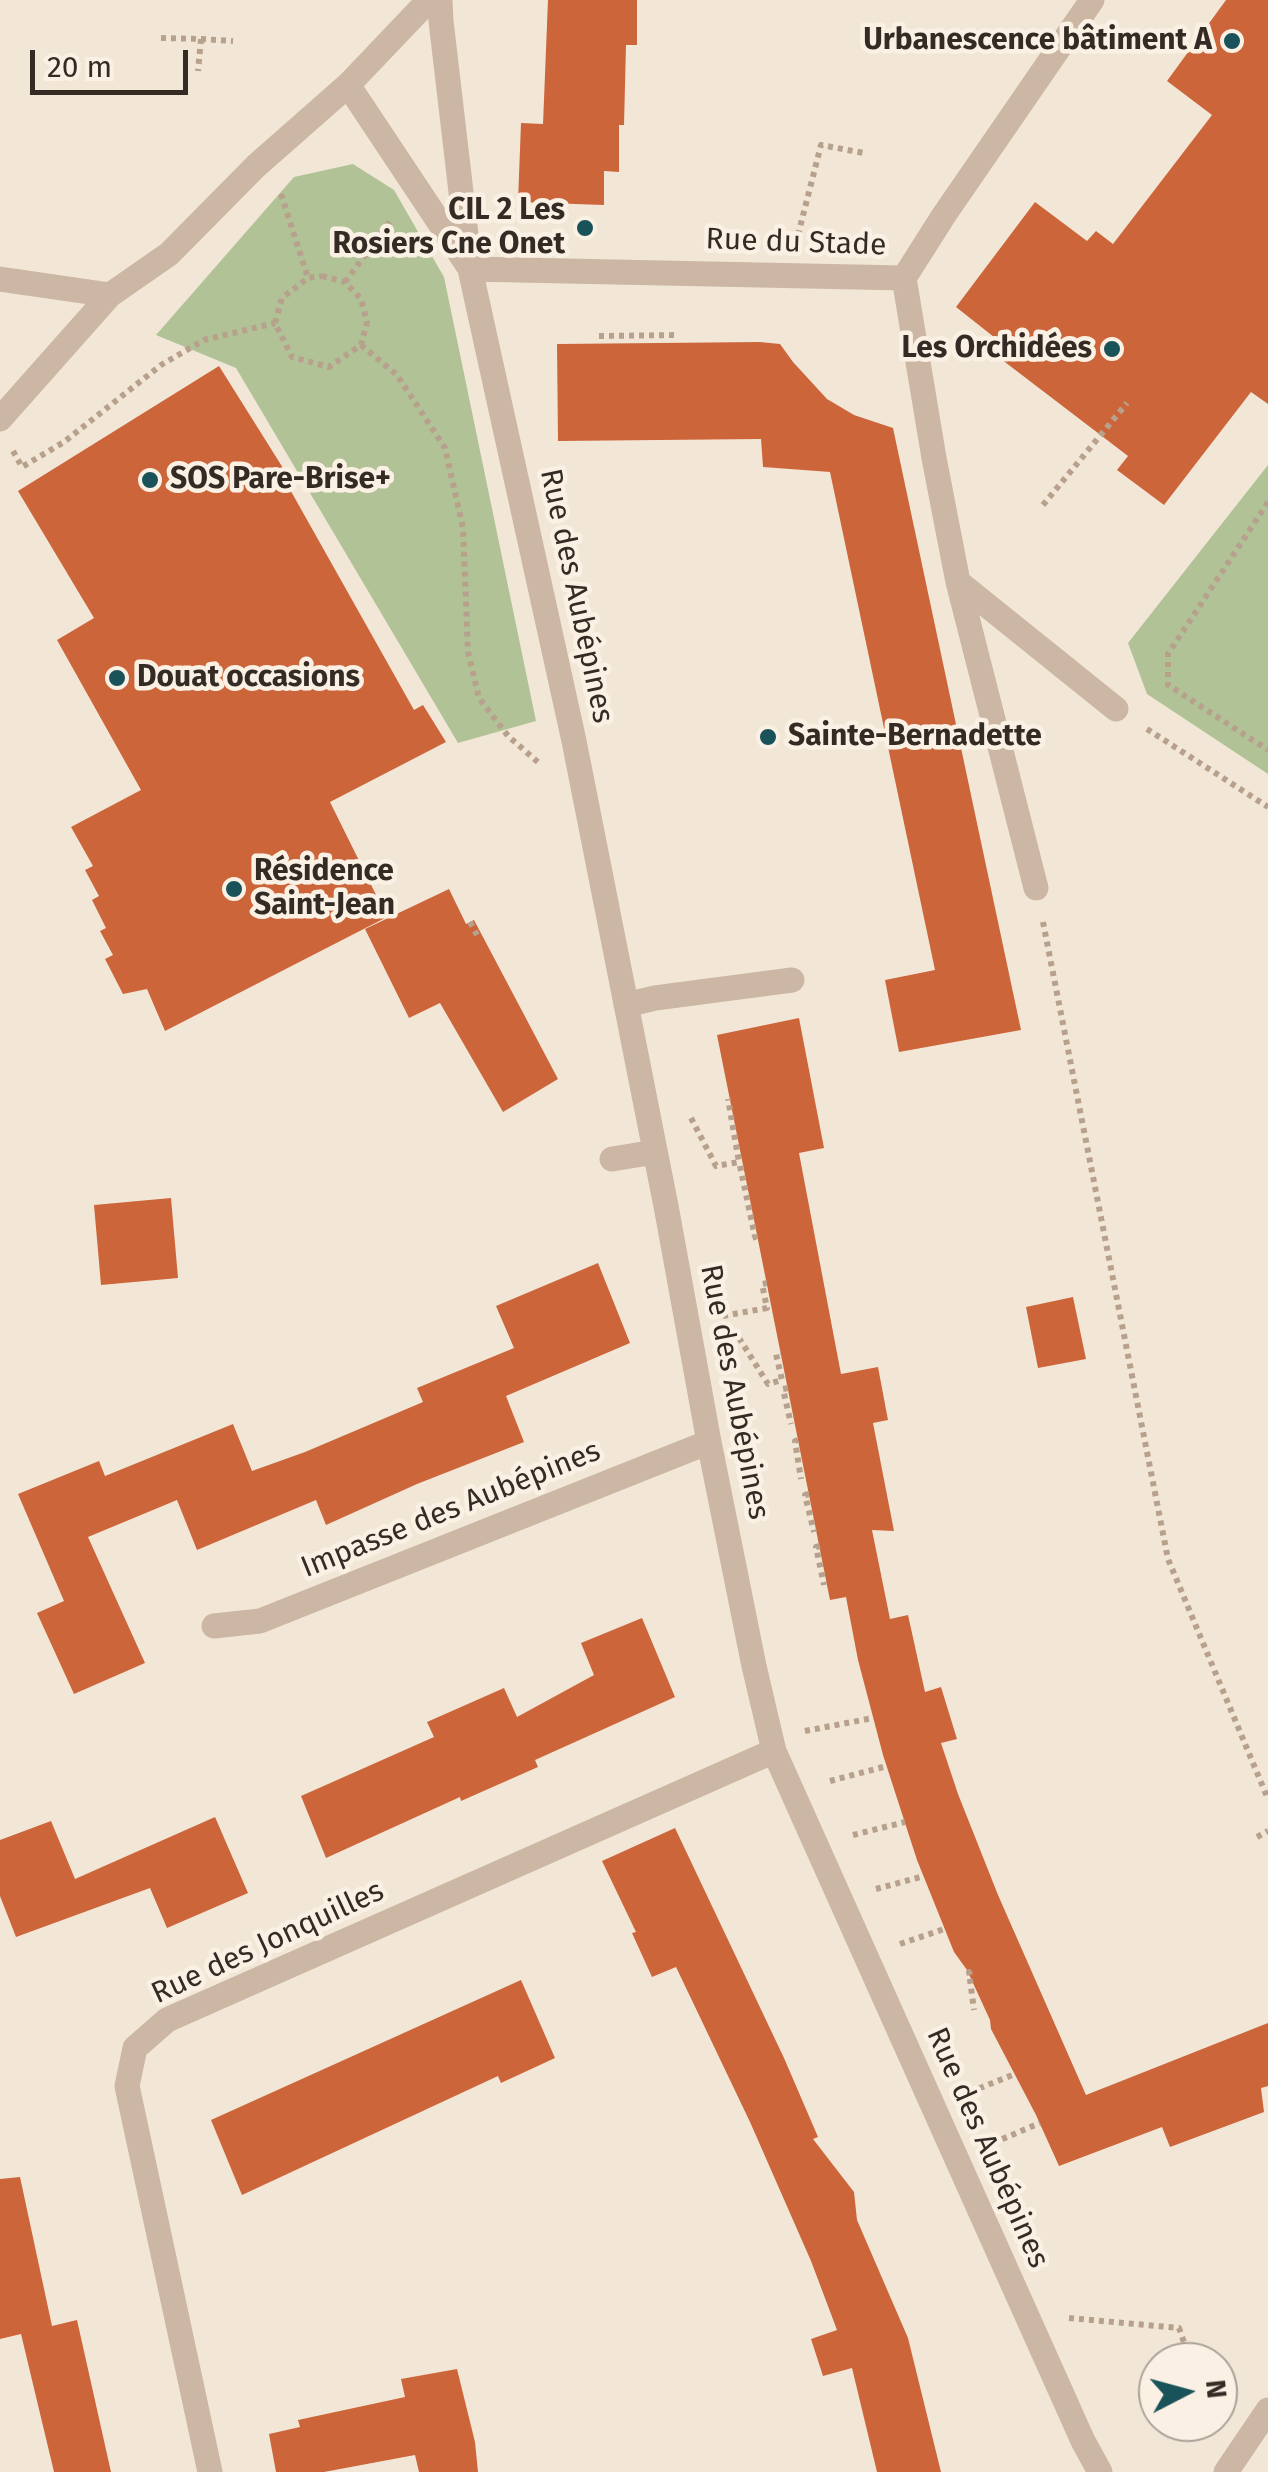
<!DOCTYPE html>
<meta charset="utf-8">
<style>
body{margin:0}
#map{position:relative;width:1268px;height:2472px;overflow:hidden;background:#f2e7d7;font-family:"Fira Sans",sans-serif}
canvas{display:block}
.north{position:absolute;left:1138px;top:2342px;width:100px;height:100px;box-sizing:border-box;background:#faf1e4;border:2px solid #aba298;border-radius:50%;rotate:84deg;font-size:28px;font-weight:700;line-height:40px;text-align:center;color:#352b25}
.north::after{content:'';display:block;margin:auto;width:35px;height:45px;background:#195259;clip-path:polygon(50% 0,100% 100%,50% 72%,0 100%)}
.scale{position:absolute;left:30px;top:50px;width:158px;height:45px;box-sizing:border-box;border:5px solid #352b25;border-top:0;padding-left:12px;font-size:30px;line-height:35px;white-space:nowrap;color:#352b25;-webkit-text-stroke:8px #faf1e4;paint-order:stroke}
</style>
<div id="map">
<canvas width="1268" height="2472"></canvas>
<div class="north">N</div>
<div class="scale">20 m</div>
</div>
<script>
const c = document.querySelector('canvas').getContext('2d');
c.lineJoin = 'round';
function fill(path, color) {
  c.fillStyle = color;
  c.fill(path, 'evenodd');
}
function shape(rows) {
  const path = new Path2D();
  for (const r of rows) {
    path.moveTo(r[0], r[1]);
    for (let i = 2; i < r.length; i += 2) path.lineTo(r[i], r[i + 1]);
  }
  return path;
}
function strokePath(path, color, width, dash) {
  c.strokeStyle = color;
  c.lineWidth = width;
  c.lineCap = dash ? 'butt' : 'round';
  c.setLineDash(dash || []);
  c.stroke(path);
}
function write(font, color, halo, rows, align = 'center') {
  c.font = font + ' "Fira Sans",sans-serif';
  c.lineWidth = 9;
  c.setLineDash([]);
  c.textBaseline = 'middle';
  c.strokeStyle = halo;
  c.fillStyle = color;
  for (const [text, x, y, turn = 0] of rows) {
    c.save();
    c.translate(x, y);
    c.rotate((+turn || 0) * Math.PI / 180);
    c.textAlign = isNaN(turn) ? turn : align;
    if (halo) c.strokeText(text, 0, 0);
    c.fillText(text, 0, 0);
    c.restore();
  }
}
fill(shape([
 [353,164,394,190,444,277,536,721,458,743,236,368,156,335,294,177],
 [1268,465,1268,774,1147,694,1128,643]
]), '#b2c297');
fill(shape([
 [548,0,637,0,637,45,626,45,624,125,619,125,619,172,604,171,604,205,518,202,521,123,543,124],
 [1226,0,1268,0,1268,404,1251,392,1164,505,1117,470,1128,456,997,356,1004,345,956,307,1035,202,1087,241,1096,231,1113,244,1212,115,1167,81],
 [760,342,780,344,793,362,827,399,854,415,893,428,1021,1030,899,1052,885,980,935,970,830,472,763,467,761,439,558,441,557,344],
 [219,366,283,468,279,470,414,710,423,705,446,742,330,802,387,917,165,1031,147,989,123,994,105,959,113,955,100,931,106,928,92,900,99,896,85,870,93,866,71,827,141,790,57,640,94,618,18,491],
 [449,889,466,924,474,920,558,1079,503,1112,440,1003,409,1018,365,929],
 [799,1018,824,1148,799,1153,841,1374,878,1367,888,1420,873,1423,894,1531,872,1530,890,1619,908,1615,925,1692,941,1687,957,1739,941,1743,958,1794,998,1895,1086,2095,1268,2023,1268,2086,1261,2088,1264,2112,1170,2147,1162,2127,1059,2166,1036,2115,991,2029,990,2020,967,1970,954,1952,917,1860,883,1755,858,1660,846,1597,830,1600,717,1035],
 [171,1198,178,1278,101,1285,94,1205],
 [598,1263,630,1343,506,1396,524,1442,417,1484,326,1525,316,1500,197,1550,177,1500,88,1537,145,1663,74,1694,37,1613,64,1601,18,1494,99,1461,105,1476,233,1424,252,1471,305,1452,423,1402,417,1388,514,1348,496,1306],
 [1073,1297,1086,1359,1038,1368,1026,1307],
 [642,1618,675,1697,535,1760,538,1767,461,1801,460,1797,326,1858,301,1796,434,1737,427,1722,504,1688,517,1717,594,1675,581,1643],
 [215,1817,248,1893,167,1928,150,1888,16,1937,0,1896,0,1840,51,1821,75,1879],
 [675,1828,784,2058,818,2137,813,2139,854,2192,857,2220,908,2338,941,2472,877,2472,852,2368,823,2376,811,2339,837,2330,811,2261,750,2122,676,1967,652,1977,632,1933,636,1932,602,1861],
 [521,1980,555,2058,501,2083,498,2076,242,2195,211,2120],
 [20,2177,52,2326,77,2320,111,2472,54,2472,21,2334,0,2339,0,2179],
 [457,2369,475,2442,478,2472,419,2472,415,2455,324,2472,276,2472,269,2434,300,2427,298,2420,405,2397,401,2379]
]), '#cd653b');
strokePath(shape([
 [161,38,201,39,198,71],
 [201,39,233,41],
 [281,194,308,278],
 [798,235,821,145,864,153],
 [322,276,345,282,361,299,367,322,361,345,329,367,292,357,275,323,282,298,308,278,322,276],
 [345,282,392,219],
 [599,336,679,335],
 [361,345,397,375,445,448,463,528,468,652,479,698,508,736,539,763],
 [13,451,22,467,64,442,161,365,204,340,275,323],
 [1268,502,1168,654,1168,685,1268,750],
 [1043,505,1127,403],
 [1147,729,1268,807],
 [470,922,477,935],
 [1043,922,1168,1559,1268,1799],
 [691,1118,716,1166,739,1162,728,1099],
 [740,1166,754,1232,755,1237,750,1238],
 [723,1316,767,1308,762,1284,767,1283],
 [739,1338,768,1384,782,1380,776,1354,781,1353],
 [788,1388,783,1389,791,1424],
 [798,1440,795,1441,801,1479],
 [809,1494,805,1495,814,1532],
 [820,1546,816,1547,824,1585],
 [805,1731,873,1718],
 [830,1781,887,1766],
 [853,1835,905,1822],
 [1257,1837,1268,1831],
 [876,1889,924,1876],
 [900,1944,947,1928],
 [970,1975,969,1972,974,2010],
 [970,2092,1015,2074],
 [993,2143,1040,2123],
 [1069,2318,1179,2328,1191,2362]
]), '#b7a18d', 6, [5, 5]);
strokePath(shape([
 [440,0,441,21,470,269,574,741,666,1206,709,1442,754,1666,774,1751,1083,2441,1100,2472],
 [348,85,467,264],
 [470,269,904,278],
 [904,278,934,458,958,582,1036,888],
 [904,278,944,215,1092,0],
 [0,279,110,295],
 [0,419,110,295,169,254,256,166,348,85,429,0],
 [958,582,1116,709],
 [626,1005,655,998,792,980],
 [612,1159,655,1152],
 [214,1626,260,1621,709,1442],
 [210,2472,127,2086,135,2048,167,2020,774,1751],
 [1226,2472,1268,2410]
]), '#cbb7a3', 25);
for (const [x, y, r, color] of [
 [1232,41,10,"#195259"],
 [585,228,10,"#195259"],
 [1112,349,10,"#195259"],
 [150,480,10,"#195259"],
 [117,678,10,"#195259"],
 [768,737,10,"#195259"],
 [234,889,10,"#195259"]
]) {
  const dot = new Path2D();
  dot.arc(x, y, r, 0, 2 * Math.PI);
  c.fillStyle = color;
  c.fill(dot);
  strokePath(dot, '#faf1e4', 4);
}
write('bold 30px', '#352b25', '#faf1e4', [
 ["Urbanescence bâtiment A",1212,41,"right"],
 ["CIL 2 Les",565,211,"right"],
 ["Rosiers Cne Onet",565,245,"right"],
 ["Les Orchidées",1092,349,"right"],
 ["SOS Pare-Brise+",170,480],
 ["Douat occasions",137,678],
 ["Sainte-Bernadette",788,737],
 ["Résidence",254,872],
 ["Saint-Jean",254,906]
], 'left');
write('30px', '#352b25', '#faf1e4', [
 ["Rue du Stade",796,243,2],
 ["Rue des Aubépines",576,596,78],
 ["Rue des Aubépines",734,1392,79],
 ["Impasse des Aubépines",451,1510,-22],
 ["Rue des Jonquilles",268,1943,-25],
 ["Rue des Aubépines",987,2148,66]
]);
</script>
